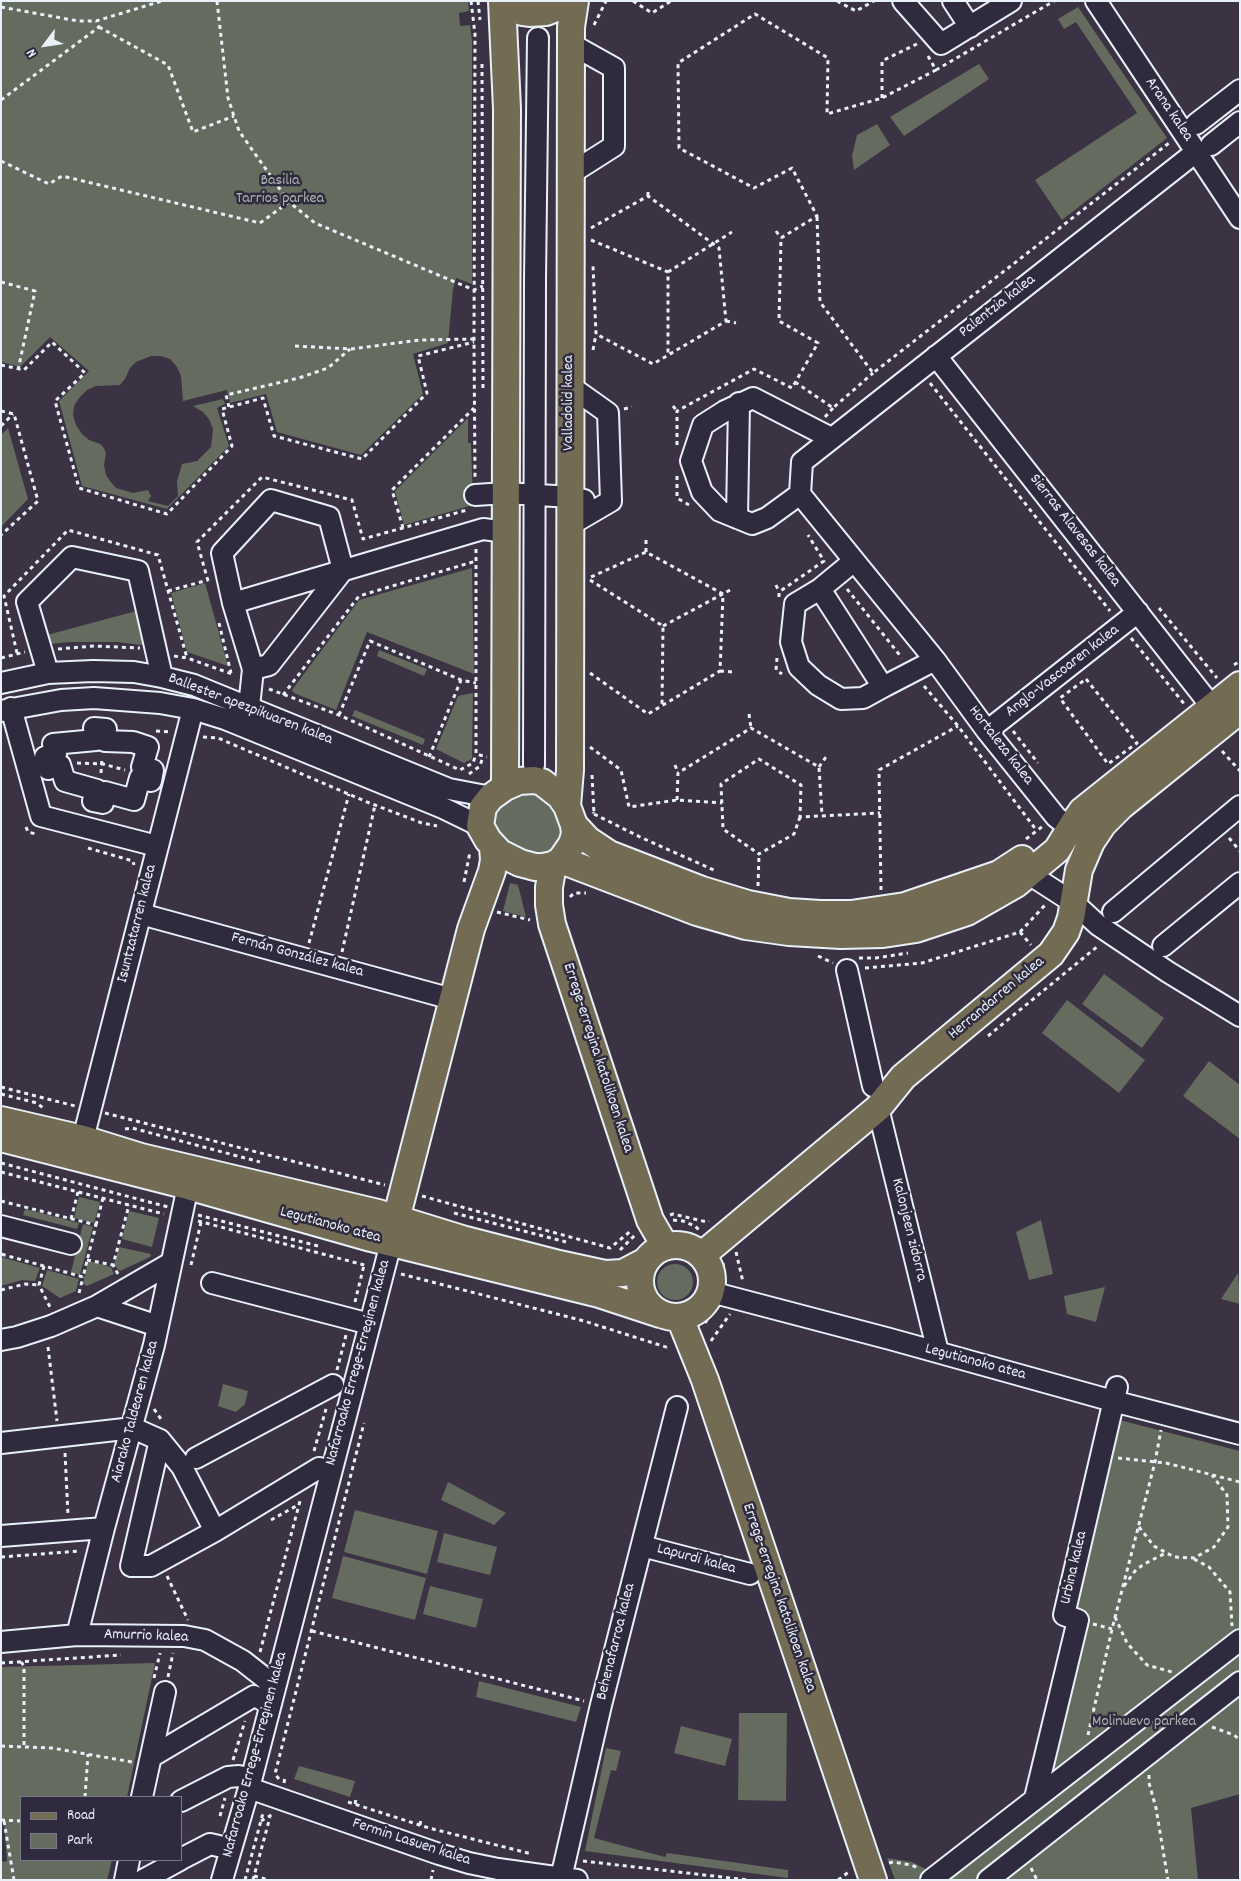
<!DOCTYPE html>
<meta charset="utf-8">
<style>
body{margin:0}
#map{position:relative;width:1241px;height:1881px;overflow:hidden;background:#3b3243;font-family:Dekko,sans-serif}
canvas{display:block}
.frame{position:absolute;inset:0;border:2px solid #e8f1f8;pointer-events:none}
.legend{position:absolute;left:20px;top:1796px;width:162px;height:65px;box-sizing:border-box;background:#2f2a3d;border:1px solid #797a88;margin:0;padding:6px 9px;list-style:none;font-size:15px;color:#e8f1f8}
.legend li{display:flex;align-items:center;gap:10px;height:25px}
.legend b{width:25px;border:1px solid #797a88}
.north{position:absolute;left:20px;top:20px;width:50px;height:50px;-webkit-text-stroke:4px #2f2a3d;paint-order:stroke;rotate:239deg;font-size:14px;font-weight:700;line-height:20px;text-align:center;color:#e8f1f8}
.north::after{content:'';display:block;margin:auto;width:18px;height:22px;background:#e8f1f8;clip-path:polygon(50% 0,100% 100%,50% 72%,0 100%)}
</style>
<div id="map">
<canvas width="1241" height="1881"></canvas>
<div class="frame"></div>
<ul class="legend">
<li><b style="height:6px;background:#746b55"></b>Road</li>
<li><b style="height:14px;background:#656b5e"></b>Park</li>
</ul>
<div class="north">N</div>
</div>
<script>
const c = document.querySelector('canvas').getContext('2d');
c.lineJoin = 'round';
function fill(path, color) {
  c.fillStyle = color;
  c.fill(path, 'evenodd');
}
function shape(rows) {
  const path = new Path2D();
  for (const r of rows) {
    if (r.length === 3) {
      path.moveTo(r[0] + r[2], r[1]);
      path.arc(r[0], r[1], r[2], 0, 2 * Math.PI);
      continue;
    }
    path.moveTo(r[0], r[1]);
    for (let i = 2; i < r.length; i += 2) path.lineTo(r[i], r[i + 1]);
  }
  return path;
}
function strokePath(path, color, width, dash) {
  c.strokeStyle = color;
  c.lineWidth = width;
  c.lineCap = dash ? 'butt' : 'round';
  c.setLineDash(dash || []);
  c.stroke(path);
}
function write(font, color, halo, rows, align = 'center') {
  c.font = font + ' Dekko,sans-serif';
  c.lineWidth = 5;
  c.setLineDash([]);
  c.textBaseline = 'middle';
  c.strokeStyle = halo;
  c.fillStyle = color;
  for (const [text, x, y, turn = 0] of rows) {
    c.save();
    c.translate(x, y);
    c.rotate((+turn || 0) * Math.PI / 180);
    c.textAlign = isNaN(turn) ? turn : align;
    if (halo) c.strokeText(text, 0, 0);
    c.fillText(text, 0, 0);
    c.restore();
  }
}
fill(shape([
 [1,1,468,1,469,11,459,13,460,26,470,25,472,41,472,284,456,278,453,289,448,343,413,354,423,394,361,455,277,432,266,394,230,403,227,390,183,401,181,376,177,367,170,359,161,356,151,356,136,362,130,368,125,379,120,385,96,386,87,390,79,398,74,406,73,415,76,425,82,434,89,440,100,444,104,448,106,453,104,465,106,475,110,481,116,488,133,493,148,490,151,496,148,501,168,506,178,496,177,481,182,464,197,461,211,447,213,429,209,419,203,412,193,406,223,399,225,404,217,408,229,446,167,509,82,486,59,401,89,371,50,337,20,367,1,362],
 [1078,7,1167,138,1062,220,1035,180,1137,113,1076,22,1064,29,1058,19],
 [979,64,989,79,904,136,890,117],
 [877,124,890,145,854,170,852,156,857,135],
 [468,418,468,443,471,443,473,505,404,525,395,491],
 [8,428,28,499,1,527,1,435],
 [472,568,474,674,367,632,336,710,294,693,292,690,359,600],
 [205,583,228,666,187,652,171,593],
 [140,610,150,646,117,642,71,642,50,644,47,635],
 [379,650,427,669,424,676,377,656],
 [473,693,472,759,464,763,436,749,458,696],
 [355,710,425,739,423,745,352,716],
 [530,791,547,798,559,818,561,840,548,855,522,854,491,829,492,813,499,803],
 [510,883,518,885,526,917,503,911],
 [1104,974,1164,1018,1142,1048,1082,1004],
 [1067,1000,1145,1060,1119,1093,1042,1033],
 [1209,1061,1240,1085,1240,1139,1183,1096],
 [79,1197,100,1202,94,1223,74,1218],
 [25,1209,79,1223,77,1229,23,1215],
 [129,1211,159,1218,152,1247,122,1239],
 [1041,1220,1053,1274,1029,1280,1016,1232],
 [83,1224,93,1227,80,1275,71,1272],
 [119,1247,151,1254,150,1257,120,1271,114,1265],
 [1,1257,40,1268,35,1281,22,1280,1,1286],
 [88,1261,111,1267,114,1274,87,1286,83,1284],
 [675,1282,18],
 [47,1270,79,1279,76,1291,60,1298,42,1286],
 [1238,1273,1240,1304,1221,1299],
 [1105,1287,1096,1322,1067,1314,1064,1296],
 [223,1384,248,1391,245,1404,236,1412,218,1406],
 [1108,1417,1240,1451,1240,1794,1191,1808,1198,1880,895,1880,887,1858,912,1862,931,1872,1026,1797,1071,1623],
 [448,1482,506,1513,494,1525,441,1500],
 [355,1510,438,1531,427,1574,344,1552],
 [444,1533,497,1547,490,1575,437,1562],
 [343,1556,426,1578,415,1620,332,1598],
 [430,1586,483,1599,476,1628,423,1614],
 [155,1663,127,1797,21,1797,21,1860,112,1860,107,1880,1,1880,1,1862,7,1861,4,1822,1,1818,1,1667],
 [479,1681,581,1707,576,1722,476,1697],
 [739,1713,787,1713,786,1801,738,1800],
 [681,1726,732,1739,725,1766,674,1753],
 [606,1748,621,1751,616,1771,611,1770,594,1838,665,1857,667,1853,788,1870,788,1878,585,1851],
 [299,1766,355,1781,350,1797,294,1779]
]), '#656b5e');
const minor = shape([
 [903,1,941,44,1011,1],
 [953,1,970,27],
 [1096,1,1240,218],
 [1196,124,1240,90],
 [1211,145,1240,122],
 [570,174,614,146,614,68,571,44],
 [936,356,1212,707],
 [800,494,767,518,752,524,720,511,702,492,691,461,703,425,725,411,753,398,831,438],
 [475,495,506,493,571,497,584,500],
 [737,518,739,403],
 [570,525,611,501,608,413,570,386],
 [820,589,883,687,863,698,841,699,818,685,799,667,791,642,795,604,820,589,854,561],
 [233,603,483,529,506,532],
 [48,673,27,602,72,557,138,571,162,677],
 [1,683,48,673,93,671,134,672,162,677,194,685,449,789,491,797],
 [883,687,935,660],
 [249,707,253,669,233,603,222,553,271,500,329,517,343,570,269,665,253,669],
 [11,708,41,816,157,846],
 [1,711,61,700,94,698,160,703,193,709,225,719,443,808,480,826],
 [94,728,106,729,105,741,133,742,148,747,142,767,153,770,151,781,140,778,134,800,105,792,103,803,93,801,97,790,65,781,60,765,48,769,45,757,56,754,53,744,96,740,94,728],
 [987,731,1138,612],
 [534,765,535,279,538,38],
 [1070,828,1056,817,987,731,935,660,800,494,802,462,1196,152],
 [1017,868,1029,874,1074,903,1098,925,1168,972,1240,1016],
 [1113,912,1240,806],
 [141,914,452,999],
 [1163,946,1240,883],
 [847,970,873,1086],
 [878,1108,938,1352],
 [83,1139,193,709],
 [1,1226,71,1244],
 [212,1283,370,1324],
 [711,1292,890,1339,1113,1401,1240,1434],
 [97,1306,158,1326],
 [1,1340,17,1337,51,1326,97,1306,171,1263],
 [1,1443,133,1428,160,1440],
 [196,1458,333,1385],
 [215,1531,182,1467,160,1440,131,1566,151,1566,215,1531,319,1468,331,1471],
 [1,1536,104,1528],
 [642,1546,750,1574],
 [77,1635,104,1528,154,1345,188,1186],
 [1,1642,77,1635,184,1636,205,1640,243,1661,266,1679,274,1690],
 [151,1757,254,1696,271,1704],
 [249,1788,439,1854,469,1863,498,1869,577,1880],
 [142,1797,165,1692],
 [1035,1798,1078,1620,1064,1615,1117,1387],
 [181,1801,228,1777,239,1776,251,1780],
 [181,1859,210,1844,231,1849],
 [561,1878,601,1705,677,1407],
 [125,1880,129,1860],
 [143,1880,180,1860],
 [222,1880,249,1788,391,1243],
 [931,1880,1240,1640],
 [988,1880,1240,1682]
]);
const major = shape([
 [502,1,507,109,505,787],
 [507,1,522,12,529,13,546,12,574,1],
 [534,780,542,782,560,796,567,806,574,825,575,834,572,844,561,860,553,865,543,867,535,867,520,863,500,853,488,840,480,826,483,807,491,797,505,787,519,781,534,780],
 [567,806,570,770,571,27,575,1],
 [574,825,588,840,609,854,702,890,748,904,789,912,820,914,851,914,905,906,999,874,1022,859],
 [561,860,697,912,746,926,789,932,841,935,883,934,916,929,967,912,1016,884,1057,850,1073,824,1082,811,1240,685],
 [553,865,549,887,549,905,552,924,650,1220,665,1246],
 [1,1120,83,1139,141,1157,378,1213,462,1239,559,1264,605,1274,623,1273,644,1262],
 [1,1138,188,1186,371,1238,599,1294,660,1314],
 [392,1235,471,929,492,871,494,860,493,847],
 [676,1281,36],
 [702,1255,878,1108,903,1077,1051,954,1066,932,1071,918,1079,870,1091,842,1103,824,1121,806,1240,710],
 [680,1318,705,1380,873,1880]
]);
strokePath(minor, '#e8f1f8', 24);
strokePath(major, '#e8f1f8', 30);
strokePath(shape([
 [217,1,228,98,239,131,289,202,315,223,474,290,483,286],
 [471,1,475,34,474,342,475,477],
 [478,1,480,20],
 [633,1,652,13,671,1],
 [837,1,856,11,874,1],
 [1,7,78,21,96,21,162,1],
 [594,25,606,1],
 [99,27,168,65,193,132,234,116],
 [928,56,936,70,1054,1],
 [482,64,483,390],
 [882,98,882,61,917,44],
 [1,100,99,27,96,21],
 [1,161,49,184,62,176,260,223,289,202],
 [648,196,648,188],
 [817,217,820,302,873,373,1169,143],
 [591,228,648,196,719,248,726,321,653,364,596,334],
 [776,231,781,238],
 [591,240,668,272,668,355],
 [668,272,732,232],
 [1,282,35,291,18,370],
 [726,321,736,323],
 [295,346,351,349,420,340,474,339],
 [593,350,596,334,593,266],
 [1,365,24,370,52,342,85,373,55,401,79,488,167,514,232,446,222,409,263,398,274,436,362,459,427,393,418,356,474,342],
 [795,382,833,408,873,373],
 [930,383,1110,611],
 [673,406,677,411],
 [229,407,226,395,299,378,328,368,350,349],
 [624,409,632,407],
 [1,411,14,414,38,501,1,535],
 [825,417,833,408],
 [1,426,13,414],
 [677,445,677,411,754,369,792,388,818,343,779,321,781,238,817,216,792,168,754,188,679,148,678,63,755,14,828,58,827,114,882,98,936,70],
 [677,476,677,498,689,505],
 [403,528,392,490,474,408],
 [646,540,646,552],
 [476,549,476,754,487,757],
 [590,580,663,626,662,706],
 [208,581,197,542,262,477,352,500,363,539,467,510],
 [776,585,779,592],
 [847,589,902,658],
 [168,591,208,580],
 [779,597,779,592,824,561,808,535],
 [1159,608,1217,678],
 [219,623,231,673],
 [663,626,732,589],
 [1131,638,1185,705],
 [58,649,94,646,140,648],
 [17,653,4,596,68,530,158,555,187,658],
 [174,656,187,658,235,675],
 [1,658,25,652],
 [777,658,776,670,782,674],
 [1234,665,1240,661],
 [720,671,733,672],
 [590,673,648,714,720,671,723,594,646,552,591,577],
 [1086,679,1137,743,1108,764,1060,698,1086,679],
 [924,686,958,726,1037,831],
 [269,689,339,715,460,770,473,763,476,754],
 [283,695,359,596,476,561],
 [749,714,751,728],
 [339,715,370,641,461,680],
 [156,731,170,732],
 [1013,731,1038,763],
 [203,737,218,738,367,802,422,823,437,826],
 [590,747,621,770,629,807,677,800,722,803],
 [1222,751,1240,771],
 [429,757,461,680,476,683],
 [77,763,103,764,125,770],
 [675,765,678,773],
 [819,767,828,754],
 [101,773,102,757],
 [469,774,480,766,483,756],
 [592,775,594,814,593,812],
 [677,800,678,773,751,728,819,767,822,815],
 [594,814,640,837,716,871],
 [800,817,794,834,759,854,723,829,721,784,759,759,801,785,800,817,880,813],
 [26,827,28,832,36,834],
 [1229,838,1240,851],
 [1026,839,1043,826],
 [88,848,133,861,134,865],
 [464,882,470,852],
 [758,886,759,854],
 [881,890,879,770,958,726],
 [570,897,574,893,586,893],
 [497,912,530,920],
 [1020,932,1031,945],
 [309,943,349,794],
 [342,952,375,805],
 [818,956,833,963],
 [859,958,876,958,908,953],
 [865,968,922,963,1020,932,1046,904],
 [988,1036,1098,946],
 [1,1087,75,1106],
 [1,1094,37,1103,43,1108],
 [105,1113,385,1185],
 [125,1129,132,1128,260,1162],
 [1,1163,168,1207],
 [1,1172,164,1214],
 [422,1196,610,1248,632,1230],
 [1,1201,96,1225,83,1277,1,1254],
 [454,1213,566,1242],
 [198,1215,318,1246],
 [670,1215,673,1214,707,1222,709,1221],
 [71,1219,78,1192],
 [673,1220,683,1221,695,1226,701,1232],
 [198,1221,368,1266],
 [96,1225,103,1198],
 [620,1250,635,1235],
 [736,1252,743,1282],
 [87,1260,113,1265],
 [723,1263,725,1279],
 [191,1265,201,1222],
 [44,1266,39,1285,50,1307],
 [118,1274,113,1265,129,1205],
 [401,1274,584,1321,669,1348],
 [1,1290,25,1284,39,1285],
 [79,1293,83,1277],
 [355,1302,364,1265],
 [705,1323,714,1310],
 [711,1341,730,1314],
 [48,1347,57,1421],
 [337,1370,346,1335],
 [154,1409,163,1422],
 [314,1451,326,1409],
 [65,1453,68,1515],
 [1118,1458,1166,1463,1240,1482],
 [271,1520,298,1505],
 [1139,1527,1154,1546,1174,1557,1194,1558,1214,1547,1228,1527,1227,1495,1212,1475],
 [1,1557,80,1551],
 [1194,1559,1209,1567,1230,1592,1232,1626],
 [167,1576,188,1620],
 [1124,1586,1135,1571,1144,1564,1166,1553],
 [1115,1617,1127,1643,1147,1665,1172,1672],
 [1093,1624,1112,1629],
 [312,1631,584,1701],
 [260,1652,300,1501],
 [21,1662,24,1666,24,1747],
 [1,1663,121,1655],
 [168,1677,173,1653],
 [154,1678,160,1653],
 [1212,1727,1234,1735,1240,1740],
 [1088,1735,1112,1629,1155,1462,1161,1430],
 [1,1746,52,1748,132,1762],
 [233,1760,245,1721],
 [1149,1775,1149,1783,1156,1808,1168,1880],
 [279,1779,275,1774,364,1423],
 [284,1783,285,1776],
 [85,1797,88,1754],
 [348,1802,429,1828,532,1854],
 [355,1804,356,1799],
 [220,1816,225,1798],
 [1,1820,21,1821],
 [4,1821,14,1880],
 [261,1821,273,1814],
 [420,1825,421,1819],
 [583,1861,748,1880],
 [889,1863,893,1862,911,1865,919,1868],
 [1031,1868,1037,1880],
 [254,1876,269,1880],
 [245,1880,263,1813,261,1813],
 [253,1880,270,1817],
 [431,1880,433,1870],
 [838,1880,850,1871]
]), '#e8f1f8', 3, [4, 4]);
strokePath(minor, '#2f2a3d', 20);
strokePath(major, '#746b55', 26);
write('16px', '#e8f1f8', '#2f2a3d', [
 ["Arana kalea",1168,110,56],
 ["Palentzia kalea",998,307,-38],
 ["Valladolid kalea",570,403,-90],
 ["Sierras Alavesas kalea",1074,531,52],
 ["Anglo-Vascoaren kalea",1063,672,-38],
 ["Ballester apezpikuaren kalea",250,710,21],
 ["Hortaleza kalea",1000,746,52],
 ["Isuntzatarren kalea",138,924,-76],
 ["Fernán González kalea",297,956,15],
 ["Herrandarren kalea",997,999,-40],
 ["Errege-erregina katolikoen kalea",597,1058,72],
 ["Legutianoko atea",330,1226,15],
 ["Kalonjeen zidorra",908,1230,76],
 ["Nafarroako Errege-Erreginen kalea",359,1363,-75],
 ["Legutianoko atea",975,1363,15],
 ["Aiarako Taldearen kalea",136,1412,-75],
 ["Lapurdi kalea",696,1560,15],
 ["Urbina kalea",1075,1568,-77],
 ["Errege-erregina katolikoen kalea",778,1598,71],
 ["Amurrio kalea",146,1637,2],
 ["Behenafarroa kalea",617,1642,-76],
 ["Nafarroako Errege-Erreginen kalea",256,1755,-75],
 ["Fermin Lasuen kalea",411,1843,18]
]);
write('16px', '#adb5b3', '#2f2a3d', [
 ["Basilia",280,182],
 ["Tarrios parkea",280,200],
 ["Molinuevo parkea",1144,1723]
]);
</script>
